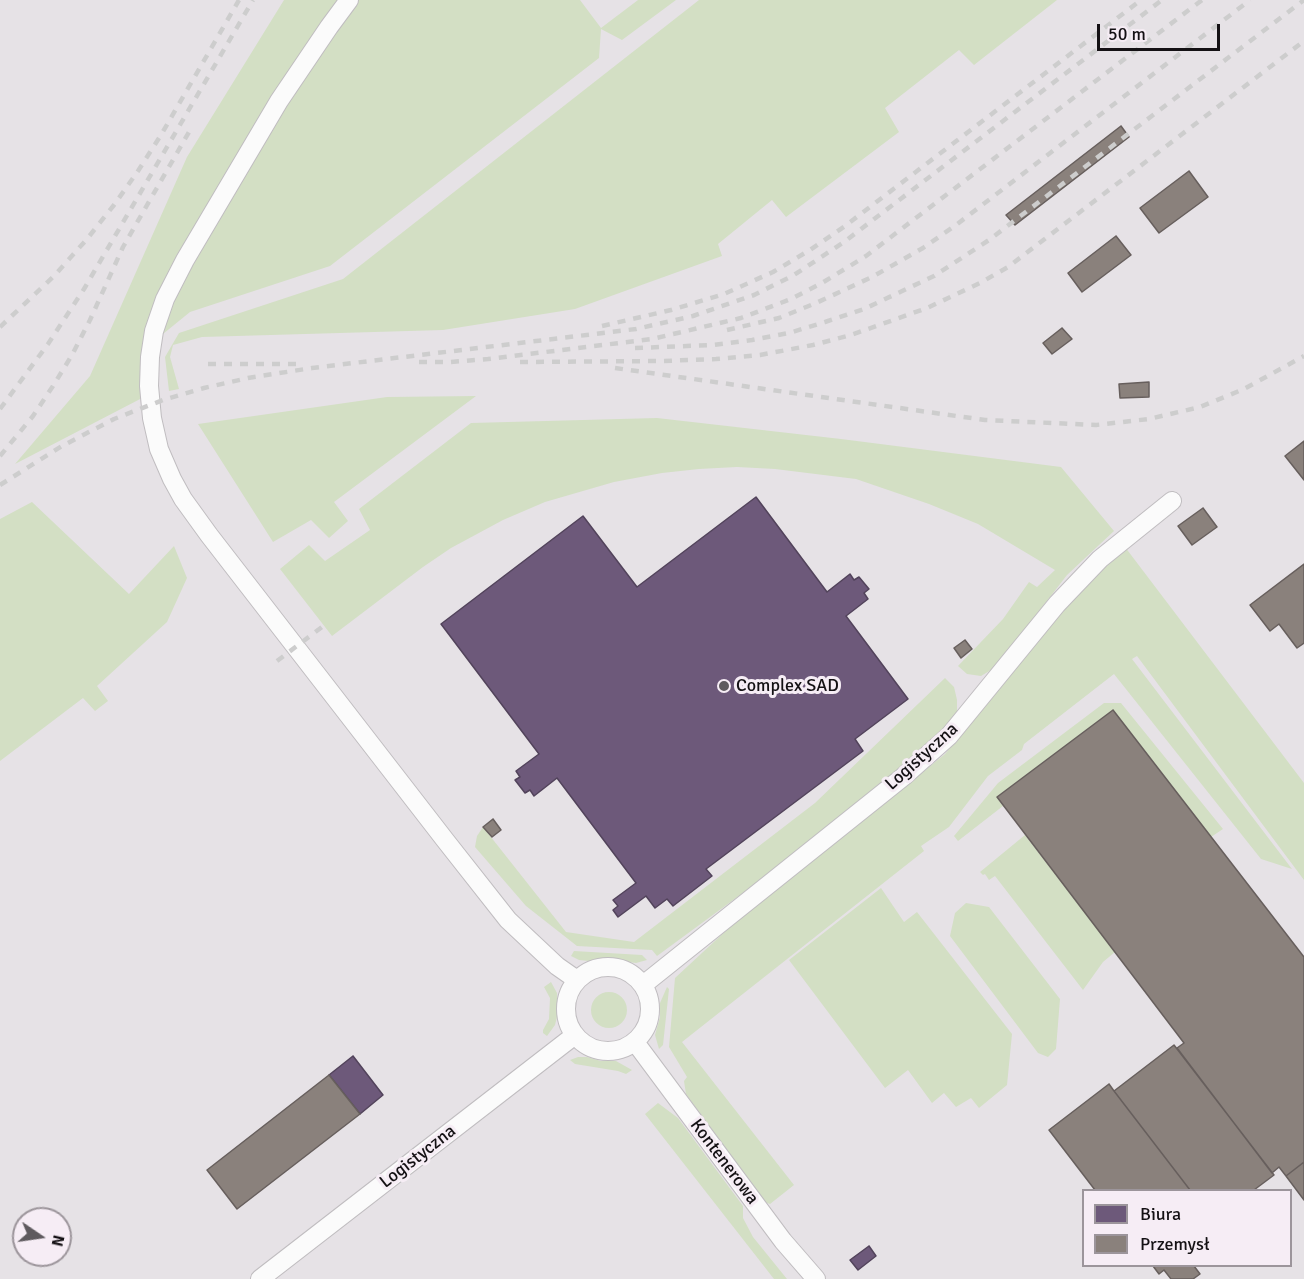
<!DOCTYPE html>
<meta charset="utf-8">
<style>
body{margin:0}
#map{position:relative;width:1304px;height:1279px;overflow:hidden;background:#e6e2e6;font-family:Signika,sans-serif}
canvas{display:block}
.legend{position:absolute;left:1082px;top:1189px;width:210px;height:78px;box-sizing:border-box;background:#f6edf5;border:2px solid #9c959b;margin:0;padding:8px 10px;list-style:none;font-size:18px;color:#141114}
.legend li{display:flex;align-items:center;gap:12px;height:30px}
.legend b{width:30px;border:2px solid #9c959b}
.north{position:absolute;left:12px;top:1207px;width:60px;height:60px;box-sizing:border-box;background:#f6edf5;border:2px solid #9c959b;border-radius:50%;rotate:103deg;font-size:16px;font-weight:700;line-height:24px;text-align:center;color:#141114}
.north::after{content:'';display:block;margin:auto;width:21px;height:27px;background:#5e5a5e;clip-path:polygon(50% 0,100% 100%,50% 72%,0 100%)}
.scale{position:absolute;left:1097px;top:24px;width:123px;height:27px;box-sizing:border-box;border:3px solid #141114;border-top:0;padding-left:8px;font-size:18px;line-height:21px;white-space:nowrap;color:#141114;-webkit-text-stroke:4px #f6edf5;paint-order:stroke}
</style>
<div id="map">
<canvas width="1304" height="1279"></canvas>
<ul class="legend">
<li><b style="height:16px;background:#6d597a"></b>Biura</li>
<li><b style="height:16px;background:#8a817c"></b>Przemysł</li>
</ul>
<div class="north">N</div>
<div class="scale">50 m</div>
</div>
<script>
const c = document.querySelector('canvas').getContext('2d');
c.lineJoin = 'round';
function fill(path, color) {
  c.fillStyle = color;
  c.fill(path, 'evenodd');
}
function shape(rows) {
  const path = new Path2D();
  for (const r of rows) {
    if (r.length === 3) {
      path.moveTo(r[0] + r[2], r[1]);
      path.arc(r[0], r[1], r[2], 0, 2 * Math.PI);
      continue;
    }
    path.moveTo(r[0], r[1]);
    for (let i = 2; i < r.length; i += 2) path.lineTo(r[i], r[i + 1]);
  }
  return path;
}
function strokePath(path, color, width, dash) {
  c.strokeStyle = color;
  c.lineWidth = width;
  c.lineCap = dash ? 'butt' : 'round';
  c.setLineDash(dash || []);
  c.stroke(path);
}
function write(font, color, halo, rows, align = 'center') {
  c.font = font + ' Signika,sans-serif';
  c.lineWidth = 6;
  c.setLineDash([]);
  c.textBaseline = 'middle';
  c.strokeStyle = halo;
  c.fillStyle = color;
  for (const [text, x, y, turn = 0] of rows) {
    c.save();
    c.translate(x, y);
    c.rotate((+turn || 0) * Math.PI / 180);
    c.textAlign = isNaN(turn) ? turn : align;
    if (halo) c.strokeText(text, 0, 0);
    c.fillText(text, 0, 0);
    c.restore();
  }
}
fill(shape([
 [284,0,580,0,601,28,638,0,676,0,622,40,601,29,599,58,330,266,190,312,147,347,144,397,15,464,90,376,187,157],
 [699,0,1057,0,974,65,959,50,885,108,899,132,786,217,772,200,718,244,722,256,575,309,443,330,202,337,173,345,170,357,179,389,169,391,165,357,179,333,343,279],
 [476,396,334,502,348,521,329,538,311,520,273,542,198,424,387,397],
 [657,418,841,439,1061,467,1114,531,1067,575,996,667,981,676,967,674,958,666,1003,619,1029,582,1037,587,1055,570,978,524,929,504,856,479,775,469,737,467,699,469,662,473,614,482,545,502,503,520,451,548,423,567,332,636,280,569,309,545,325,561,370,530,359,509,471,423],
 [32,502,129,594,174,546,187,578,167,622,97,686,108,701,95,711,83,698,0,761,0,519],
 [1125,547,1304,783,1304,880,1137,656,1132,659,1292,869,1261,859,1114,674,1024,744,1022,750,988,776,949,827,921,846,924,851,682,1042,794,1185,770,1204,764,1202,686,1094,684,1081,687,1077,669,1047,675,978,745,913,881,806,945,754,1001,687,1080,587],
 [945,678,954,687,957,700,957,713,951,724,914,759,755,884,657,956,652,950,577,946,526,906,475,847,477,836,483,827,566,932,634,942,815,803],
 [1104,703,1121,703,1223,829,1211,837,1113,710,997,797,1003,806,958,841,954,836,998,783],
 [1025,835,1115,952,1103,962,1083,990,995,876,989,880,985,874,983,875,980,872],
 [881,888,904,922,917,912,1012,1034,1007,1085,979,1108,971,1098,956,1107,944,1093,932,1103,908,1070,885,1088,789,960],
 [966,903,989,907,1060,999,1056,1049,1048,1057,1038,1053,950,936,955,913],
 [574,951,642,955,647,960,636,963,612,960,589,961,579,960,571,956],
 [551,982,557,993,558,1013,555,1025,547,1036,543,1033,543,1030,549,1019,550,998,544,987],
 [667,987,669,989,663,1045,659,1049,655,1035,660,1017,660,1003],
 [609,1010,18],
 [578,1057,587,1057,601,1061,616,1061,632,1070,626,1074,618,1071,575,1064,570,1060],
 [658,1103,678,1118,743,1206,743,1218,753,1237,787,1279,774,1279,645,1114]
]), '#d3dfc4');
const offices = shape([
 [756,497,827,592,850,574,854,580,859,577,869,589,864,593,868,599,846,616,908,699,855,739,863,751,706,869,712,876,673,906,667,899,655,908,646,896,618,917,613,910,618,906,613,900,636,883,557,778,534,796,530,790,525,793,515,780,520,777,516,771,539,754,441,624,583,516,637,587,756,497],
 [353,1056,383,1095,360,1114,329,1075,353,1056],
 [869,1246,876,1256,858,1270,850,1260,869,1246]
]);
fill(offices, '#6d597a');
strokePath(offices, '#52435b', 1.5);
const industry = shape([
 [1121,126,1129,137,1015,225,1006,215,1121,126],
 [1189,171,1208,197,1159,233,1140,208,1189,171],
 [1116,236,1131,255,1082,292,1068,273,1116,236],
 [1062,328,1072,339,1052,354,1043,343,1062,328],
 [1149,382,1149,397,1120,398,1119,384,1149,382],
 [1304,441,1304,480,1285,456,1304,441],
 [1203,508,1217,527,1192,545,1178,526,1203,508],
 [1304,564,1304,643,1297,648,1279,624,1270,631,1250,605,1304,564],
 [965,640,972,649,961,658,954,648,965,640],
 [1113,710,1304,957,1304,1162,1286,1176,1279,1167,1272,1173,1177,1048,1184,1043,997,797,1113,710],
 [493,819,501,830,492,837,483,827,493,819],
 [1174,1045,1274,1175,1254,1190,1190,1190,1114,1091,1174,1045],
 [329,1075,360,1114,237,1209,207,1170,329,1075],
 [1109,1084,1114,1091,1190,1190,1095,1190,1049,1130,1109,1084],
 [1304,1162,1304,1200,1286,1176,1304,1162],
 [1153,1266,1194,1266,1200,1274,1193,1279,1171,1279,1164,1270,1159,1274,1153,1266]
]);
fill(industry, '#8a817c');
strokePath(industry, '#675f5d', 1.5);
const street = shape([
 [349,0,329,27,279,101,185,260,165,299,154,331,150,357,149,386,152,418,159,449,172,479,183,499,209,535,445,840,508,920,557,966,577,980],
 [608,1009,42],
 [643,985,903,777,949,736,1057,604,1100,559,1172,501],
 [635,1042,783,1241,816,1279],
 [260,1279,575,1035]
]);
strokePath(street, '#c0bdc0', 20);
strokePath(street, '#fbfbfb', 18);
strokePath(shape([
 [602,326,671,310,724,294,773,272,810,250,845,226,1141,0],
 [0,327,55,275,87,239,114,205,138,171,161,135,239,0],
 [727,330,779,318,816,303,872,277,923,248,956,225,1250,0],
 [635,348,713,345,752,340,789,333,825,322,864,309,934,276,989,240,1304,0],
 [419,362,450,362,488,359,652,339,741,318,791,299,822,283,866,256,1202,0],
 [520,362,662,361,716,359,760,355,813,345,851,335,927,308,980,283,1008,267,1304,41],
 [208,364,296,364],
 [615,368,985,420,1096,425,1149,419,1200,407,1244,389,1304,356],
 [0,409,48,344,84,289,253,0],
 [0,456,33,416,53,386,72,355,90,320,123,247,189,132],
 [0,485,62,446,114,419,163,400,204,388,248,378,312,368,636,329,693,316,754,295,794,275,844,242,1162,0],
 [277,661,322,627]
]), '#cdcdcd', 4.5, [8, 8]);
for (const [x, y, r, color] of [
 [724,686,6,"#5e5a5e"]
]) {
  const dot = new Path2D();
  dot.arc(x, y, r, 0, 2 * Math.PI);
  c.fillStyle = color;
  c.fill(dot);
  strokePath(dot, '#f6edf5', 2);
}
write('18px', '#141114', '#f6edf5', [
 ["Complex SAD",736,686]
], 'left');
write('18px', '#141114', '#f6edf5', [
 ["Logistyczna",922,757,-42],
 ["Logistyczna",418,1157,-38],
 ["Kontenerowa",724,1162,53]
]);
</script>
